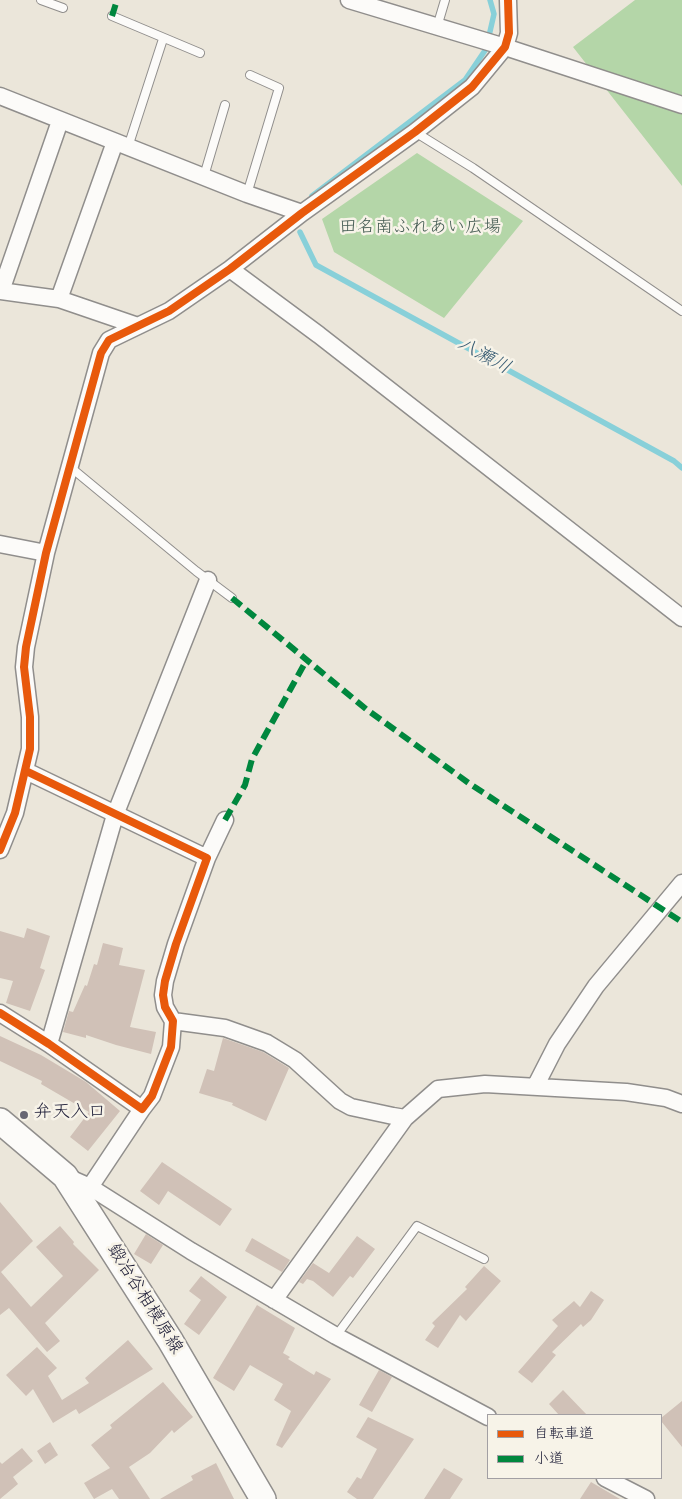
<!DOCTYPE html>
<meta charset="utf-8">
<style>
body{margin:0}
#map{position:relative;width:682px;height:1499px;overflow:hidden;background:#ebe6da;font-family:Dekko,"Klee One",sans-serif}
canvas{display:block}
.legend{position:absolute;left:487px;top:1414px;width:175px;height:65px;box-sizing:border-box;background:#f7f3e8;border:1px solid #a29fa3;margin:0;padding:6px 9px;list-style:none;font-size:15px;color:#22223b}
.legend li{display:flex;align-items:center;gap:10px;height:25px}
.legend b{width:25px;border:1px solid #a29fa3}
</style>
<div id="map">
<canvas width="682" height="1499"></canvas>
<ul class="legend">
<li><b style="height:6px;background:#e8590c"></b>自転車道</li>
<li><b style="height:6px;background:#00873e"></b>小道</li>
</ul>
</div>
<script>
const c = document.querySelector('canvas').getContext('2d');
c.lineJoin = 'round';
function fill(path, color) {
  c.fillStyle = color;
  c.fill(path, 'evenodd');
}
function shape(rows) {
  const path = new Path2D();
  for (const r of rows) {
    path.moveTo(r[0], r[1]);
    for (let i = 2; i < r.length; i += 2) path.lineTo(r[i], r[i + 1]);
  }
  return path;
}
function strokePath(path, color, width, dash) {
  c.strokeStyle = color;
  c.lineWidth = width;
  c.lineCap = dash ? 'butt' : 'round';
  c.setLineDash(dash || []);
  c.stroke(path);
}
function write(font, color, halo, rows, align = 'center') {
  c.font = font + ' Dekko,"Klee One",sans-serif';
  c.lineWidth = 5;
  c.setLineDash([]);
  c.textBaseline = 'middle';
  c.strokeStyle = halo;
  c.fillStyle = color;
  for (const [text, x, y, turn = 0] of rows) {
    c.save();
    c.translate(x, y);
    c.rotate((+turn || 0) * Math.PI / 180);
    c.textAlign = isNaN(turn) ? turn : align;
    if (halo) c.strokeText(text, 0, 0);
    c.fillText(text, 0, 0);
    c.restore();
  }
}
fill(shape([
 [635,0,682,0,682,186,573,47],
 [417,153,523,221,444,318,334,252,322,219]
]), '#b4d6a8');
strokePath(shape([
 [312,196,465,80,486,49,494,14,490,0],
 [300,232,316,265,674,461,682,468]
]), '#88d0d9', 5.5);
fill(shape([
 [27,928,50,936,40,968,45,970,30,1011,6,1003,13,981,0,978,0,931,24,938],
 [103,943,123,948,119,965,145,970,130,1027,156,1032,151,1054,116,1045,86,1035,86,1038,63,1032,69,1011,73,1012,85,985,87,986,94,964,97,965],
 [0,1036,41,1055,86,1082,120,1111,88,1151,70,1137,89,1112,41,1084,42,1081,0,1061],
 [223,1038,263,1052,289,1068,266,1121,232,1105,233,1103,199,1093,207,1069,214,1071],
 [162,1162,232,1209,220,1226,168,1191,159,1205,140,1191],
 [0,1202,33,1241,1,1272,31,1307,63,1276,36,1247,60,1226,74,1242,73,1244,99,1270,45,1323,60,1341,47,1352,9,1308,0,1315],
 [146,1234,163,1245,151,1264,134,1254],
 [357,1236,375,1249,353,1278,350,1276,333,1297,313,1281,307,1279,303,1284,299,1282,313,1263,329,1273],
 [252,1238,290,1260,282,1272,245,1251],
 [484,1266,501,1281,466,1321,460,1315,438,1348,425,1340,435,1326,432,1323,467,1289,465,1287],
 [201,1276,227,1297,199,1335,184,1324,201,1300,189,1291],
 [591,1291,604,1300,591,1320,583,1327,581,1324,552,1352,556,1355,532,1383,518,1372,558,1326,552,1320,574,1301,580,1307],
 [257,1305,295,1328,283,1353,290,1357,288,1359,314,1375,316,1371,331,1379,282,1448,276,1445,291,1411,274,1400,283,1384,250,1365,234,1391,213,1378],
 [128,1340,153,1369,79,1414,76,1409,53,1423,33,1389,26,1396,6,1375,37,1347,57,1368,48,1376,62,1400,89,1383,85,1378],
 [379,1370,392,1377,372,1412,359,1405],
 [163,1382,193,1417,174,1433,172,1430,150,1453,129,1467,150,1499,119,1499,112,1489,94,1499,84,1483,110,1468,91,1445,112,1428,110,1425],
 [563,1390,587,1415,559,1415,549,1404],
 [682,1401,682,1447,661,1421,661,1418],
 [368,1417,414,1439,373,1499,357,1499,347,1492,357,1477,361,1479,377,1449,356,1437],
 [50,1442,58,1455,45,1464,37,1451],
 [22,1448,33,1461,13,1477,18,1484,0,1499,0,1462,2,1464],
 [216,1463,234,1499,160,1499,193,1480,191,1476],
 [444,1468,463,1479,450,1499,424,1499],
 [591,1482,620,1499,580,1499]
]), '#d0c1b7');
const service = shape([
 [41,0,63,8],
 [112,16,200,53],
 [437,27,445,0],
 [415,132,473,168,682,311],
 [128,147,163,39],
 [204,176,225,105],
 [247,194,279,88,250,75],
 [69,466,196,571,232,598],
 [336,1336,417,1226,484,1259]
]);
const minor = shape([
 [349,0,505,47,682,105],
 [0,96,247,194,302,213],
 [230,269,319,335,682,618],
 [0,291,59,299,135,325],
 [1,291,60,121],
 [59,299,115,142],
 [0,544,46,553],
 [0,850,15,813,30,749,30,717,24,667,26,647,46,553,101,353,109,340,169,311,230,269,302,213,415,132,472,87,505,47,509,33,508,0],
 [207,858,225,820],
 [0,1013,49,1044,142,1109,152,1096,171,1047,173,1021,165,1007,163,995,165,981,176,944,207,858,26,771],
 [173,1021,225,1028,267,1043,295,1060,340,1101,351,1107,393,1116,405,1118,438,1089,485,1084,626,1092,666,1098,682,1104],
 [49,1044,115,815,208,580],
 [536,1085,557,1044,596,986,682,883],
 [65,1176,90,1187,191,1251,336,1336,488,1417],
 [90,1187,142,1109],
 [274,1300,405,1118],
 [605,1478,646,1499]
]);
const primary = shape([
 [0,1121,65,1176,170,1340,263,1499]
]);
strokePath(service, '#908e8c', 10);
strokePath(minor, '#908e8c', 19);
strokePath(primary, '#908e8c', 28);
strokePath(service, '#fcfbf9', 8);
strokePath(minor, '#fcfbf9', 16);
strokePath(primary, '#fcfbf9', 25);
strokePath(shape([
 [112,16,117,0],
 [232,598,366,709,470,784,682,922],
 [225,820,245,785,252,759,306,661]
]), '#00873e', 6, [12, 6]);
strokePath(shape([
 [0,850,15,813,30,749,30,717,24,667,26,647,46,553,101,353,109,340,169,311,230,269,302,213,415,132,472,87,505,47,509,33,508,0],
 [0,1013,49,1044,142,1109,152,1096,171,1047,173,1021,165,1007,163,995,165,981,176,944,207,858,26,771]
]), '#e8590c', 8);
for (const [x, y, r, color] of [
 [24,1115,5,"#686773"]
]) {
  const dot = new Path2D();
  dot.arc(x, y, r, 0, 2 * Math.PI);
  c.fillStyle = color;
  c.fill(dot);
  strokePath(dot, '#f7f3e8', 2);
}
write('18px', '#455c53', '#f7f3e8', [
 ["田名南ふれあい広場",420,230]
]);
write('18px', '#22223b', '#f7f3e8', [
 ["弁天入口",34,1115]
], 'left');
write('18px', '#22223b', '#f7f3e8', [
 ["鍛冶谷相模原線",143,1300,58]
]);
write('italic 19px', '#375b72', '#f7f3e8', [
 ["八瀬川",483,358,29]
]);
</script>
